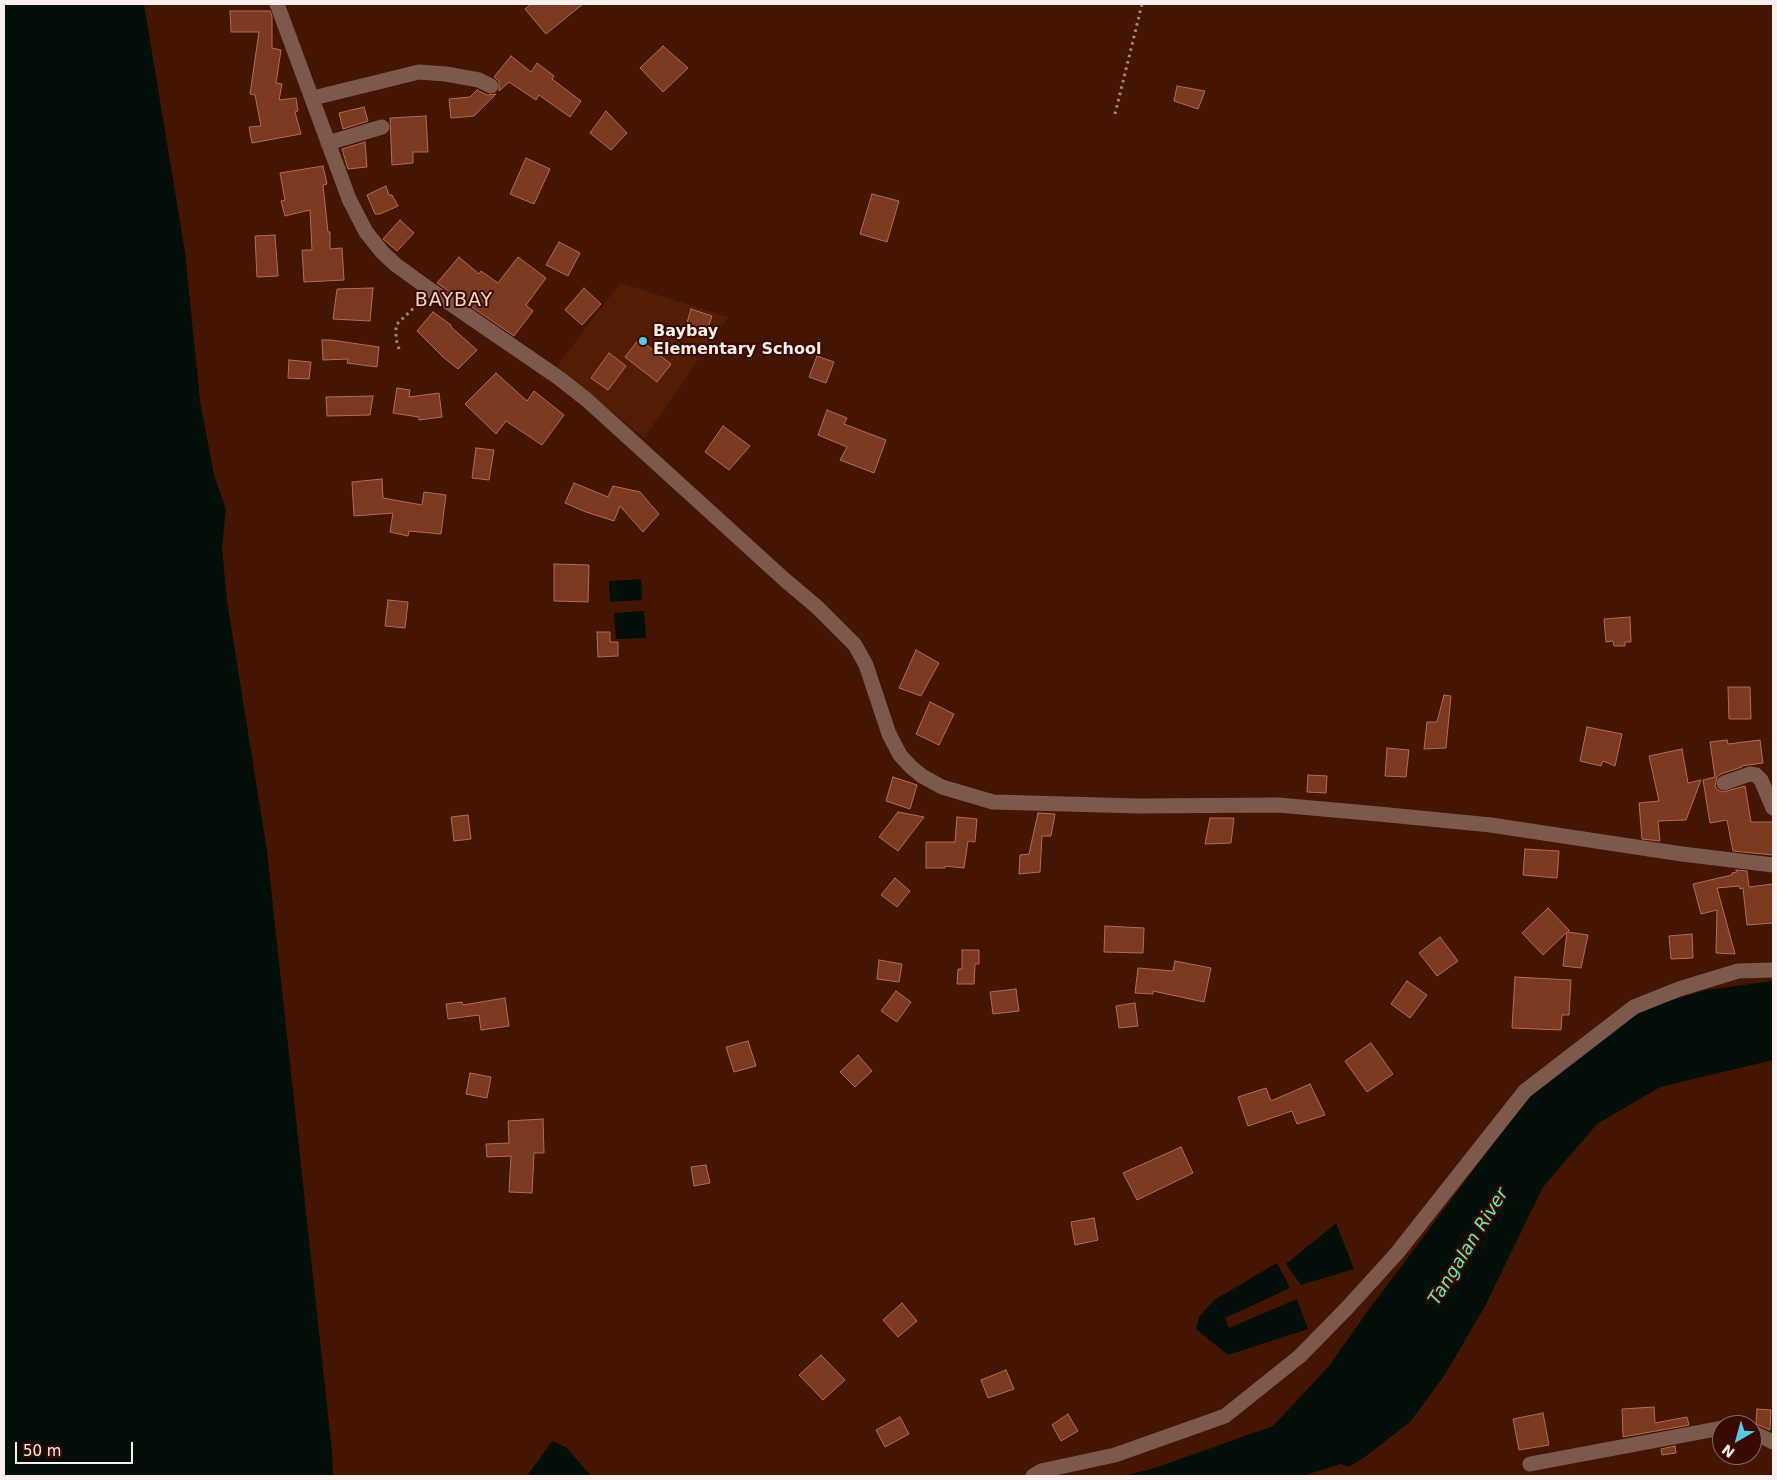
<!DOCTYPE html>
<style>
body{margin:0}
#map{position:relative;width:1777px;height:1480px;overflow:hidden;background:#451503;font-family:"DejaVu Sans",sans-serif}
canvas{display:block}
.frame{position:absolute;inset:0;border:5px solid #f9f0ee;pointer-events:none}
.north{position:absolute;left:1712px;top:1415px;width:50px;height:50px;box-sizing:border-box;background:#3a0a00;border:1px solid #86665f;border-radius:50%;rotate:218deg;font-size:14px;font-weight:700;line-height:20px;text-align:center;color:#f9f0ee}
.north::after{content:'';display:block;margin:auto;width:18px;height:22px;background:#5cc7e7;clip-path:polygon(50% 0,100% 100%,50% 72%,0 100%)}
.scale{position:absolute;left:15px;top:1442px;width:118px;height:22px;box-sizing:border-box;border:2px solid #f9f0ee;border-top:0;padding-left:6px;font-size:15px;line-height:18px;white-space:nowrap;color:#f9f0ee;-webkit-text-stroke:4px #3a0a00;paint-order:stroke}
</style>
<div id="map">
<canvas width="1777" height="1480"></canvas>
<div class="frame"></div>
<div class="north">N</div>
<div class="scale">50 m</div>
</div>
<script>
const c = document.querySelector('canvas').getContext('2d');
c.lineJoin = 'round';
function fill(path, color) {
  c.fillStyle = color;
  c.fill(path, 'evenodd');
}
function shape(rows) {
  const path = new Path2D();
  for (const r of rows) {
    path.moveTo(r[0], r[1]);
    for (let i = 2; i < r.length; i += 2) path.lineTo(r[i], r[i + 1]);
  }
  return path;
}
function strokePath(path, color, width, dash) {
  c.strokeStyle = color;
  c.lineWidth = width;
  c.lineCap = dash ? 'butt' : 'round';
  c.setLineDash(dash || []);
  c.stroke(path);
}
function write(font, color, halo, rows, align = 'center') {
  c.font = font + ' "DejaVu Sans",sans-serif';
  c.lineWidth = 4;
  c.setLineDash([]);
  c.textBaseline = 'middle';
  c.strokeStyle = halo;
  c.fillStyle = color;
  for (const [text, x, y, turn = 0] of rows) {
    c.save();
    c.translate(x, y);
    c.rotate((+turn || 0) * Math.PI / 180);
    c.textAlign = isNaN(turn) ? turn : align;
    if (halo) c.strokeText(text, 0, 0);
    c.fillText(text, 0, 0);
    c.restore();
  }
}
fill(shape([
 [620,283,728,317,644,438,557,366]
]), '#521c05');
fill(shape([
 [4,4,144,4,185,252,200,401,214,475,226,509,222,548,227,601,267,851,332,1452,333,1476,4,1476],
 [641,579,642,600,610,602,609,581],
 [644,611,646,638,616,639,614,613],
 [1773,981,1773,1060,1660,1087,1597,1124,1543,1187,1484,1308,1444,1376,1410,1422,1366,1456,1349,1467,1341,1464,1302,1476,1123,1476,1155,1468,1273,1426,1329,1366,1370,1308,1526,1100,1635,1011,1706,990],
 [1336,1223,1354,1269,1301,1285,1286,1264],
 [1277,1263,1290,1288,1225,1318,1229,1328,1297,1299,1308,1329,1228,1355,1196,1329,1199,1317,1214,1300],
 [552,1441,567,1448,591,1476,527,1476]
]), '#040f09');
const building = shape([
 [531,4,583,4,546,34,525,9,531,4],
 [230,11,270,11,272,16,272,48,281,50,276,83,282,84,279,100,296,98,298,111,295,112,301,134,252,143,249,127,261,126,255,95,250,94,259,32,231,32,230,11],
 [663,46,688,68,663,92,640,68,663,46],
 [511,56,531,72,537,63,554,76,552,79,581,101,570,117,539,95,536,100,509,82,499,91,499,81,494,77,511,56],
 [1177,86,1205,91,1198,109,1174,101,1177,86],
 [477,90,487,95,496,94,474,116,451,118,449,99,470,97,477,90],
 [364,107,368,121,343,129,339,113,364,107],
 [606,111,627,133,611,150,590,133,606,111],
 [426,116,428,152,413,152,413,163,392,165,390,118,426,116],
 [365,142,367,167,348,169,342,149,365,142],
 [526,158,550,169,534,204,510,194,526,158],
 [323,166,327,184,323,185,328,232,330,232,330,249,342,248,344,280,304,282,302,250,312,250,310,210,285,216,281,201,285,200,280,173,323,166],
 [386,186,389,195,392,195,398,206,380,214,375,214,367,195,386,186],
 [872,194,899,201,887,242,860,234,872,194],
 [400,220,414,233,397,251,383,239,400,220],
 [275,235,278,276,257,277,255,236,275,235],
 [559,242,580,253,568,276,546,265,559,242],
 [459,257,479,274,481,271,498,283,518,257,546,278,526,305,533,311,514,336,437,283,459,257],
 [373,288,370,321,333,319,337,289,373,288],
 [584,288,601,304,582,325,565,310,584,288],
 [691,309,712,316,706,333,686,326,691,309],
 [433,312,451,325,451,327,477,350,458,369,443,357,417,331,433,312],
 [639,339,671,364,657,382,625,357,639,339],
 [322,340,331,340,379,347,377,367,347,363,348,359,323,360,322,340],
 [609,353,626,366,608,390,591,378,609,353],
 [817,356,834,362,826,383,809,377,817,356],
 [289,360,311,362,309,379,288,378,289,360],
 [496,373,527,401,534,391,564,415,542,445,506,421,496,434,465,404,496,373],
 [397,388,410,390,409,397,439,393,442,417,419,420,419,417,393,413,397,388],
 [373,396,370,415,327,416,326,397,373,396],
 [827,410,847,418,844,424,886,440,874,473,840,460,847,447,818,435,827,410],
 [723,426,750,446,729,470,705,452,723,426],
 [476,448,494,450,489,480,472,478,476,448],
 [382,479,383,498,422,505,424,492,446,495,441,534,409,531,408,536,390,532,393,513,354,516,352,482,382,479],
 [574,483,608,497,613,486,640,492,659,514,643,532,620,506,614,521,586,512,565,503,574,483],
 [554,564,589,565,588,602,554,601,554,564],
 [388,600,408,602,405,628,385,626,388,600],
 [1630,617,1631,642,1625,642,1625,646,1614,646,1613,641,1606,642,1604,619,1630,617],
 [597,632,610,632,610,642,618,642,618,656,598,657,597,632],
 [916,650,939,663,921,696,899,688,916,650],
 [1728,687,1750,687,1751,719,1729,719,1728,687],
 [1444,695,1451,696,1446,748,1424,749,1427,722,1437,722,1444,695],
 [930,702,954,714,939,745,916,734,930,702],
 [1587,727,1622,734,1615,766,1603,761,1601,766,1580,761,1587,727],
 [1727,740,1728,744,1760,740,1763,763,1741,766,1742,767,1721,774,1717,777,1715,786,1718,790,1723,792,1745,786,1751,822,1773,822,1773,855,1733,851,1727,820,1710,823,1703,780,1715,777,1710,742,1727,740],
 [1387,748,1409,750,1406,777,1385,776,1387,748],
 [1682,749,1688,783,1701,780,1686,820,1658,821,1660,841,1642,839,1639,803,1659,801,1649,756,1682,749],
 [1308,775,1327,776,1326,793,1307,792,1308,775],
 [893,777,917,785,910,809,886,801,893,777],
 [898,812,924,817,898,851,879,837,898,812],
 [1038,813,1055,814,1051,836,1042,836,1040,872,1019,874,1020,855,1029,854,1038,813],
 [468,815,471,839,454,841,451,817,468,815],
 [957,817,977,819,975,842,968,841,964,868,945,866,945,868,926,868,926,842,955,842,957,817],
 [1210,818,1234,818,1231,843,1205,844,1210,818],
 [1525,849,1559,851,1557,878,1523,875,1525,849],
 [1736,870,1747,871,1749,887,1773,884,1773,923,1747,925,1743,888,1740,889,1739,886,1717,888,1735,954,1716,953,1717,910,1701,914,1693,884,1732,875,1732,873,1737,872,1736,870],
 [895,878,910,891,897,907,881,895,895,878],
 [1548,908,1569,930,1568,932,1588,935,1581,968,1563,966,1567,932,1543,955,1522,933,1548,908],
 [1105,926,1144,928,1143,953,1104,952,1105,926],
 [1692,934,1693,958,1671,959,1669,936,1692,934],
 [1440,937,1458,961,1437,976,1419,953,1440,937],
 [962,950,979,950,979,964,975,964,974,984,957,984,958,969,962,969,962,950],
 [879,960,902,964,899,982,877,979,879,960],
 [1175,961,1211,968,1204,1002,1153,991,1153,994,1135,993,1138,968,1173,971,1175,961],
 [1515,977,1571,980,1569,1015,1562,1015,1561,1030,1512,1028,1515,977],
 [1407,981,1427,995,1410,1018,1391,1004,1407,981],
 [1016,989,1019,1011,993,1014,990,992,1016,989],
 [896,991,911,1002,897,1022,881,1011,896,991],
 [505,998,509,1026,481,1030,479,1015,448,1019,446,1004,462,1002,463,1005,505,998],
 [1135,1003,1138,1026,1119,1028,1116,1006,1135,1003],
 [748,1041,756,1066,734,1072,726,1047,748,1041],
 [1371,1043,1393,1074,1367,1092,1345,1061,1371,1043],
 [858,1055,872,1071,855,1087,840,1072,858,1055],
 [470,1073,491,1077,487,1098,466,1094,470,1073],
 [1310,1084,1325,1115,1297,1124,1292,1111,1248,1126,1238,1097,1266,1088,1271,1101,1310,1084],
 [543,1119,544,1153,534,1153,532,1193,509,1192,511,1156,487,1157,486,1144,509,1143,508,1121,543,1119],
 [1181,1147,1193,1173,1137,1200,1123,1173,1181,1147],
 [706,1165,710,1183,694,1186,691,1167,706,1165],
 [1094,1218,1098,1240,1075,1245,1071,1222,1094,1218],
 [902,1303,917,1321,898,1337,883,1320,902,1303],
 [821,1355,845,1380,823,1400,799,1375,821,1355],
 [1006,1370,1014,1389,988,1398,981,1380,1006,1370],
 [1654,1407,1655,1423,1687,1417,1689,1425,1623,1437,1622,1409,1654,1407],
 [1757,1409,1771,1410,1770,1430,1756,1424,1757,1409],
 [1543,1413,1549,1445,1519,1450,1513,1419,1543,1413],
 [1068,1414,1078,1431,1061,1441,1052,1425,1068,1414],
 [900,1417,909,1434,885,1447,876,1430,900,1417],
 [1675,1446,1676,1453,1662,1455,1661,1449,1675,1446]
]);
fill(building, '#7b3920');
strokePath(building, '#b46d53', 1);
strokePath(shape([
 [1115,114,1142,4],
 [399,349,396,339,396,325,422,300]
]), '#a58980', 3, [2.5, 4]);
strokePath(shape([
 [277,4,349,199,366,232,382,252,396,265,432,291,559,378,587,400,785,580,817,607,855,645,866,665,889,734,900,755,911,767,922,776,942,787,993,802,1138,806,1278,805,1379,814,1491,825,1682,854,1773,865],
 [313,98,419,72,446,74,479,80,491,86],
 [328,143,382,127],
 [1724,783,1750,774,1756,775,1761,780,1773,808],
 [1752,1432,1773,1442],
 [1530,1464,1722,1428],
 [1033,1476,1041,1471,1115,1455,1225,1416,1300,1356,1348,1307,1397,1253,1525,1091,1634,1007,1679,989,1738,971,1773,970]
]), '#7d584c', 15);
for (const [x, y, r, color] of [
 [643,341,5,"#5cc7e7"]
]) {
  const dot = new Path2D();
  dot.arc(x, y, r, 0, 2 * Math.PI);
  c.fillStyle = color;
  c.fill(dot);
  strokePath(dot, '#3a0a00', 2);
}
write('bold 16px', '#f9f0ee', '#3a0a00', [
 ["Baybay",653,332],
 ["Elementary School",653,350]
], 'left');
write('italic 18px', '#67ebad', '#3a0a00', [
 ["Tangalan River",1469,1247,-58]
]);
c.letterSpacing = '1px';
write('19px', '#f5d5c9', '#3a0a00', [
 ["BAYBAY",454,301]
]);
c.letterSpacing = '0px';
</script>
